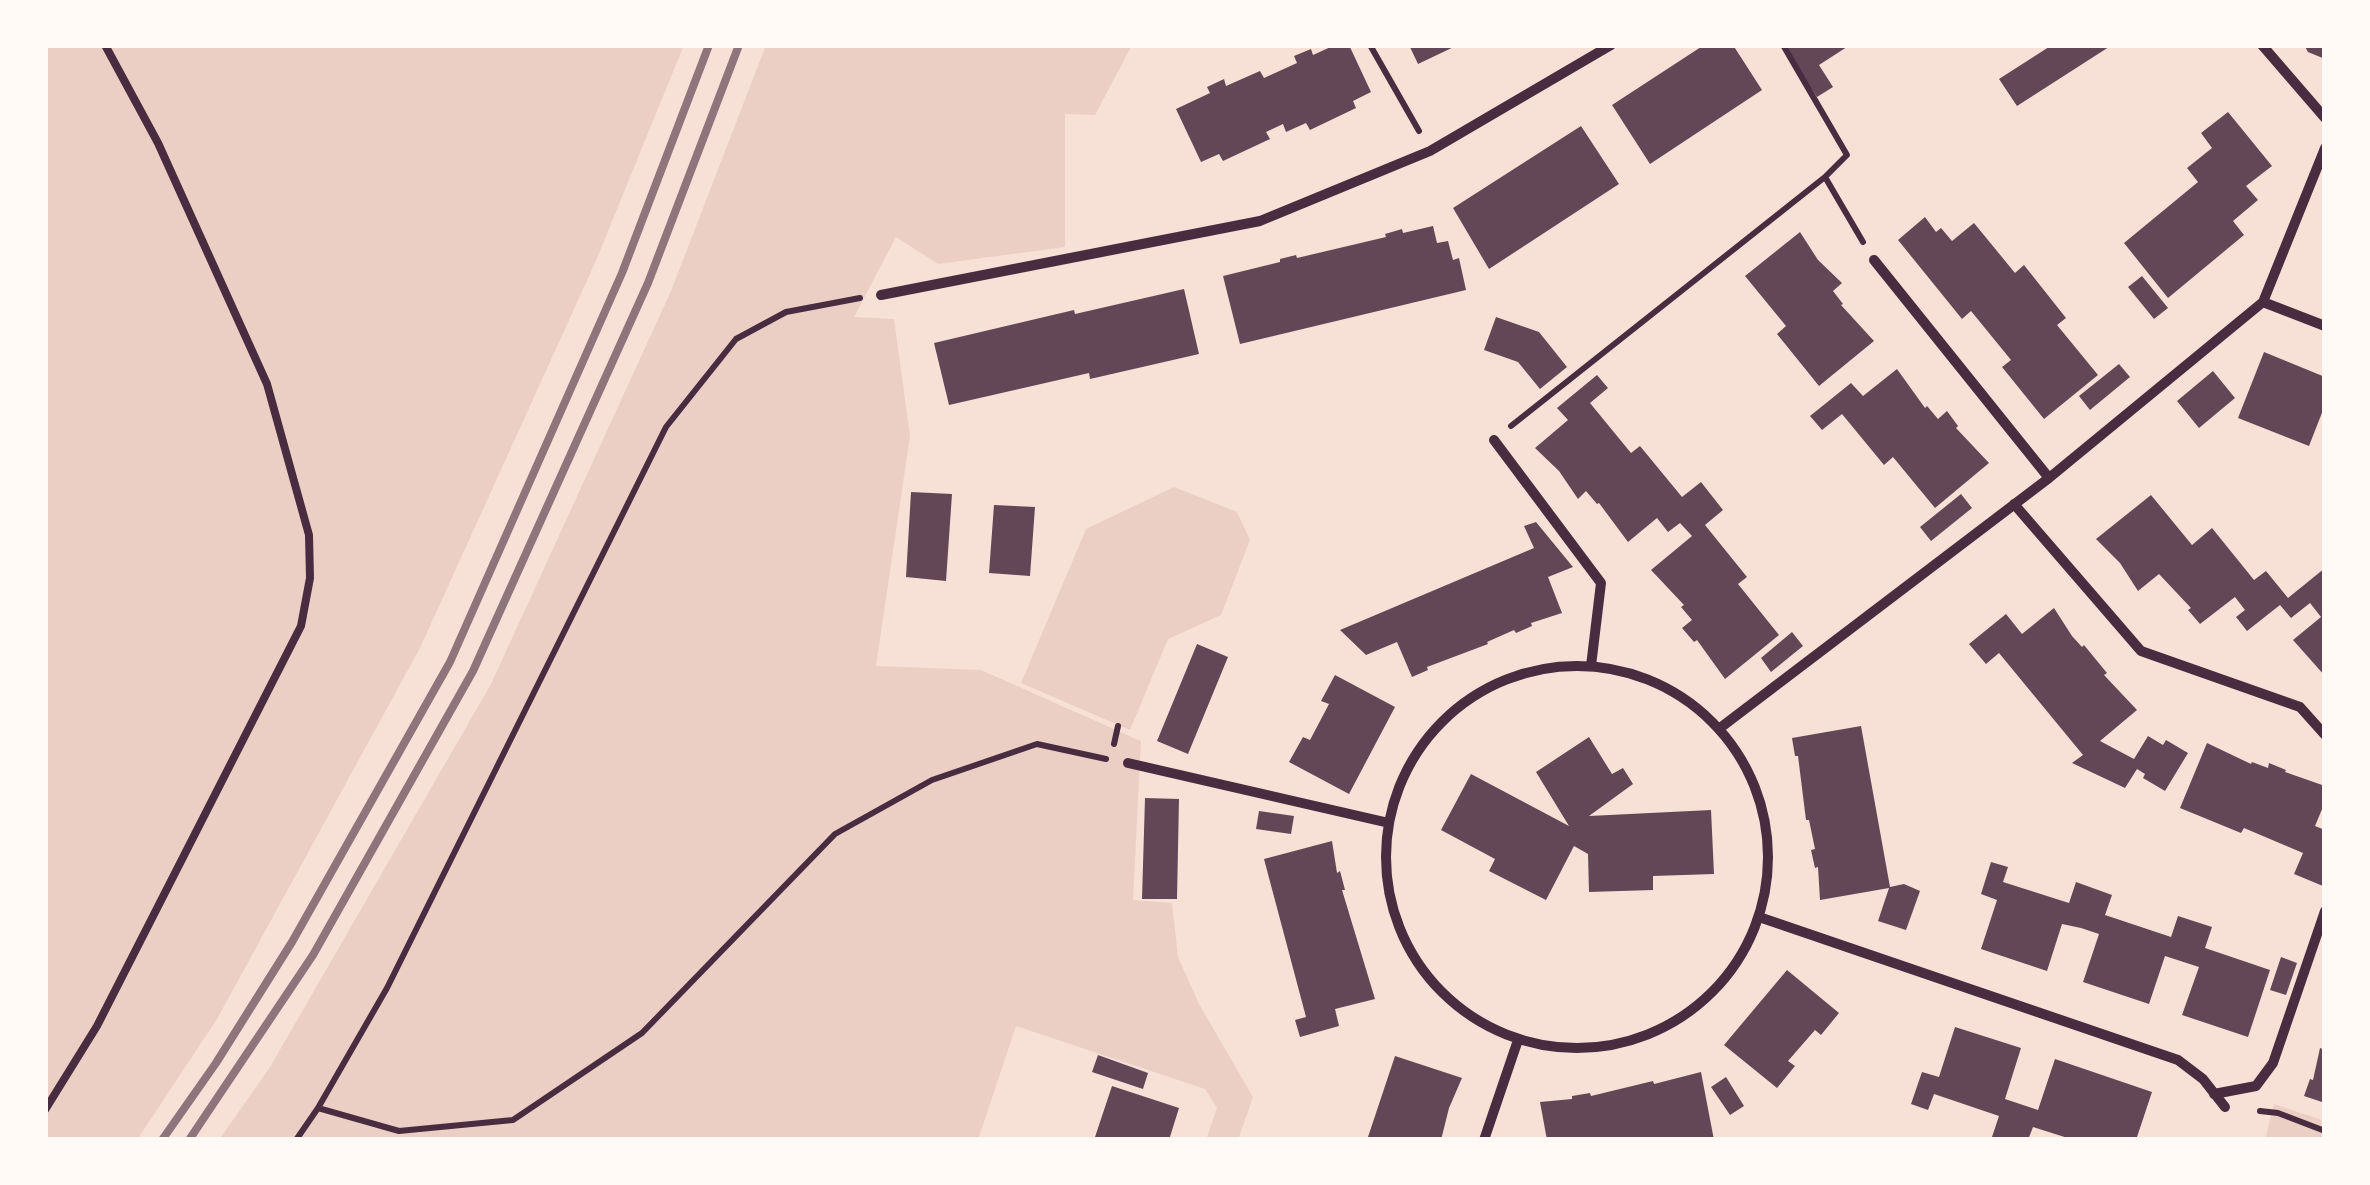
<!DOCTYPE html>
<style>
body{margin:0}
#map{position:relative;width:2370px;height:1185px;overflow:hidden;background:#f7e1d7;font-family:Montserrat,sans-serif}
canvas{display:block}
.frame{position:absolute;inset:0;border:48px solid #fffaf5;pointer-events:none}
</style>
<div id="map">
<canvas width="2370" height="1185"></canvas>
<div class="frame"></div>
</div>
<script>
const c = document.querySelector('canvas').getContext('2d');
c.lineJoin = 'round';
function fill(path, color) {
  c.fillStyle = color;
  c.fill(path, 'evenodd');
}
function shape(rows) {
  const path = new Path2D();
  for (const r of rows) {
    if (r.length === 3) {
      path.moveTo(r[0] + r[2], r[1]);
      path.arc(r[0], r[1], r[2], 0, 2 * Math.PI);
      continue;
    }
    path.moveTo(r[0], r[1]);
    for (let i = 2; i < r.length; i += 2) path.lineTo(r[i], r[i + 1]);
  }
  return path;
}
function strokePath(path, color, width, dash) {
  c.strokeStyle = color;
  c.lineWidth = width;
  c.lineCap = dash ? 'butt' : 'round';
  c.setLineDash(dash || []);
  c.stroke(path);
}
fill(shape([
 [45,45,684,45,595,263,420,648,217,1019,137,1140,45,1140],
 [766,45,1132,45,1095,115,1065,114,1065,247,938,264,896,237,854,317,894,319,910,436,876,666,981,670,1141,741,1133,900,1172,903,1178,957,1199,1004,1253,1097,1238,1140,1206,1140,1217,1108,1205,1089,1016,1026,978,1140,219,1140,270,1067,491,684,671,291],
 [1174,487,1237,512,1250,540,1221,615,1168,639,1130,730,1021,683,1086,529],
 [2274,1104,2325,1121,2325,1140,2265,1140]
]), '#ebcfc5');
fill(shape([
 [1335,45,1349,45,1371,92,1353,101,1356,108,1310,130,1306,123,1286,132,1283,124,1266,132,1270,139,1223,161,1219,154,1201,162,1176,109,1210,93,1207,87,1224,79,1226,86,1260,71,1264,78,1297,63,1294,56,1311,49,1313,55],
 [1409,45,1458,45,1418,64],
 [1704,45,1733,45,1762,90,1650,164,1612,105],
 [1783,45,1850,45,1819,65,1833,87,1817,97],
 [2052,45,2112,45,2017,106,1999,79],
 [2304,45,2325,45,2325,59,2308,52],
 [2228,112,2272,166,2246,186,2258,200,2233,221,2244,235,2168,298,2124,243,2198,182,2187,168,2212,148,2201,133],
 [1581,126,1619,184,1489,269,1453,208],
 [1925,217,1936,232,1941,228,1952,241,1974,223,2015,273,2024,265,2066,318,2057,325,2098,375,2044,419,2002,367,2011,360,1971,311,1962,319,1898,240],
 [1433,226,1437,243,1448,241,1453,260,1459,258,1466,290,1240,344,1223,276,1280,262,1280,259,1296,255,1297,258,1386,237,1385,234,1402,229,1403,233],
 [1800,232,1818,260,1842,283,1833,291,1843,304,1841,305,1874,341,1819,386,1777,334,1786,326,1745,276],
 [2142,276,2168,308,2154,319,2128,287],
 [1184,289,1199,354,1090,379,1089,373,949,405,934,343,1074,310,1075,314],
 [1496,317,1539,332,1567,367,1540,389,1518,362,1484,350],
 [2264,352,2325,377,2325,405,2309,446,2238,418],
 [2119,364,2130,377,2090,410,2079,396],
 [1897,369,1925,408,1927,406,1938,419,1947,411,1958,426,1956,428,1989,463,1935,508,1893,457,1884,465,1842,414,1822,430,1810,416,1851,383,1863,396],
 [2213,371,2235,398,2199,428,2177,401],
 [1597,375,1608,388,1590,403,1631,453,1640,446,1682,497,1701,482,1723,510,1705,525,1747,577,1738,584,1779,635,1725,679,1697,640,1694,642,1682,628,1692,620,1681,607,1684,605,1651,570,1692,536,1680,523,1668,532,1657,518,1628,542,1599,503,1597,504,1586,491,1578,499,1559,471,1535,448,1568,420,1557,408],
 [911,492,952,494,946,581,906,577],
 [1961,494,1972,508,1931,541,1920,527],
 [2151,495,2192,545,2212,528,2254,580,2266,571,2288,598,2325,568,2325,676,2293,640,2321,617,2310,603,2291,618,2280,605,2247,631,2236,617,2245,610,2235,597,2200,624,2188,610,2191,608,2159,574,2138,591,2120,563,2096,539],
 [994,505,1035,507,1030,576,989,573],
 [1536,522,1573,567,1548,577,1562,613,1531,623,1532,626,1516,633,1514,630,1487,642,1488,644,1427,667,1428,670,1412,677,1397,642,1366,655,1340,630,1534,548,1524,526],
 [2054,608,2072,636,2082,647,2084,645,2107,673,2104,675,2137,710,2100,741,2134,759,2148,736,2163,745,2166,740,2188,753,2165,791,2143,778,2145,774,2137,769,2125,788,2072,763,2083,755,1999,653,1986,664,1969,644,2006,614,2022,634],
 [1792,632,1803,646,1771,672,1761,658],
 [1197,644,1228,657,1188,754,1157,741],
 [1335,675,1395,707,1349,794,1289,762,1303,737,1310,740,1329,704,1321,701],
 [1861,726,1890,887,1904,884,1920,891,1906,930,1878,921,1889,888,1820,900,1818,867,1815,868,1811,850,1815,849,1809,820,1806,820,1798,756,1795,756,1792,738],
 [1589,737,1612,774,1623,768,1633,784,1589,816,1711,810,1714,874,1653,876,1653,890,1589,892,1588,854,1574,846,1546,900,1489,871,1495,859,1441,830,1471,774,1569,826,1536,772],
 [2207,743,2251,764,2252,762,2268,768,2269,763,2286,770,2285,772,2325,786,2325,802,2315,826,2325,830,2323,886,2294,874,2303,853,2244,828,2241,833,2180,808],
 [1145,798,1179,799,1177,899,1142,899],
 [1259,811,1294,816,1291,834,1256,829],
 [1332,841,1337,873,1340,871,1345,890,1342,890,1375,999,1335,1009,1339,1026,1300,1037,1295,1020,1306,1017,1264,859],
 [1991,862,2008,867,2003,882,2069,903,2076,882,2112,895,2105,915,2171,937,2178,916,2212,927,2205,948,2270,970,2248,1037,2182,1015,2199,967,2165,956,2149,1004,2083,982,2099,934,2081,928,2062,924,2047,971,1981,949,1997,900,1981,894],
 [2281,957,2297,963,2286,995,2270,990],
 [1787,970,1839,1013,1821,1035,1815,1030,1788,1061,1795,1066,1777,1088,1724,1045],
 [1955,1027,2021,1048,2005,1099,2038,1110,2055,1059,2152,1092,2136,1140,2074,1140,2033,1127,2028,1140,1991,1140,1999,1116,1934,1094,1928,1110,1911,1104,1922,1072,1939,1077],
 [2320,1048,2325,1050,2325,1103,2304,1096,2310,1079,2313,1080],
 [1098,1055,1148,1073,1143,1089,1092,1072],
 [1395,1056,1462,1078,1449,1108,1441,1140,1367,1140],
 [1701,1072,1714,1140,1547,1140,1540,1102,1572,1099,1572,1096,1590,1093,1591,1096,1653,1081,1654,1084],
 [1726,1077,1744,1106,1730,1115,1711,1087],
 [1112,1086,1179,1108,1169,1140,1094,1140]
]), '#644757');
strokePath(shape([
 [1370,45,1419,131],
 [1825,177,1863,242],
 [1511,426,1825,177,1847,155,1783,45],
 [1114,744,1118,726],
 [318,1108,399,1131,513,1120,642,1033,835,834,932,780,1037,744,1106,759],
 [2260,1111,2278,1113,2325,1131],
 [296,1140,318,1108,387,988,666,427,736,339,786,312,860,298]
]), '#4a2c40', 6);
strokePath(shape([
 [45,1110,97,1026,301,626,310,578,309,535,267,384,158,143,105,45]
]), '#4a2c40', 8);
strokePath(shape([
 [2262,45,2325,118],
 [1874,260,2049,478],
 [881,295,1260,221,1430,151,1611,45],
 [2263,302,2325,326],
 [1494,440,1601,583,1591,666],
 [2014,504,2141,651,2300,707,2325,735],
 [1577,857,191],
 [1720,728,2049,478,2263,302,2325,148],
 [1128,763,1389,823],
 [1762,918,2178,1060,2203,1079,2225,1107],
 [2214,1094,2256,1086,2273,1063,2325,911],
 [1484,1140,1518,1040]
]), '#4a2c40', 10);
strokePath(shape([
 [162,1140,216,1063,292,942,450,662,622,273,709,45],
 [189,1140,313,955,473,671,648,283,739,45]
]), '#8f747c', 8);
</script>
